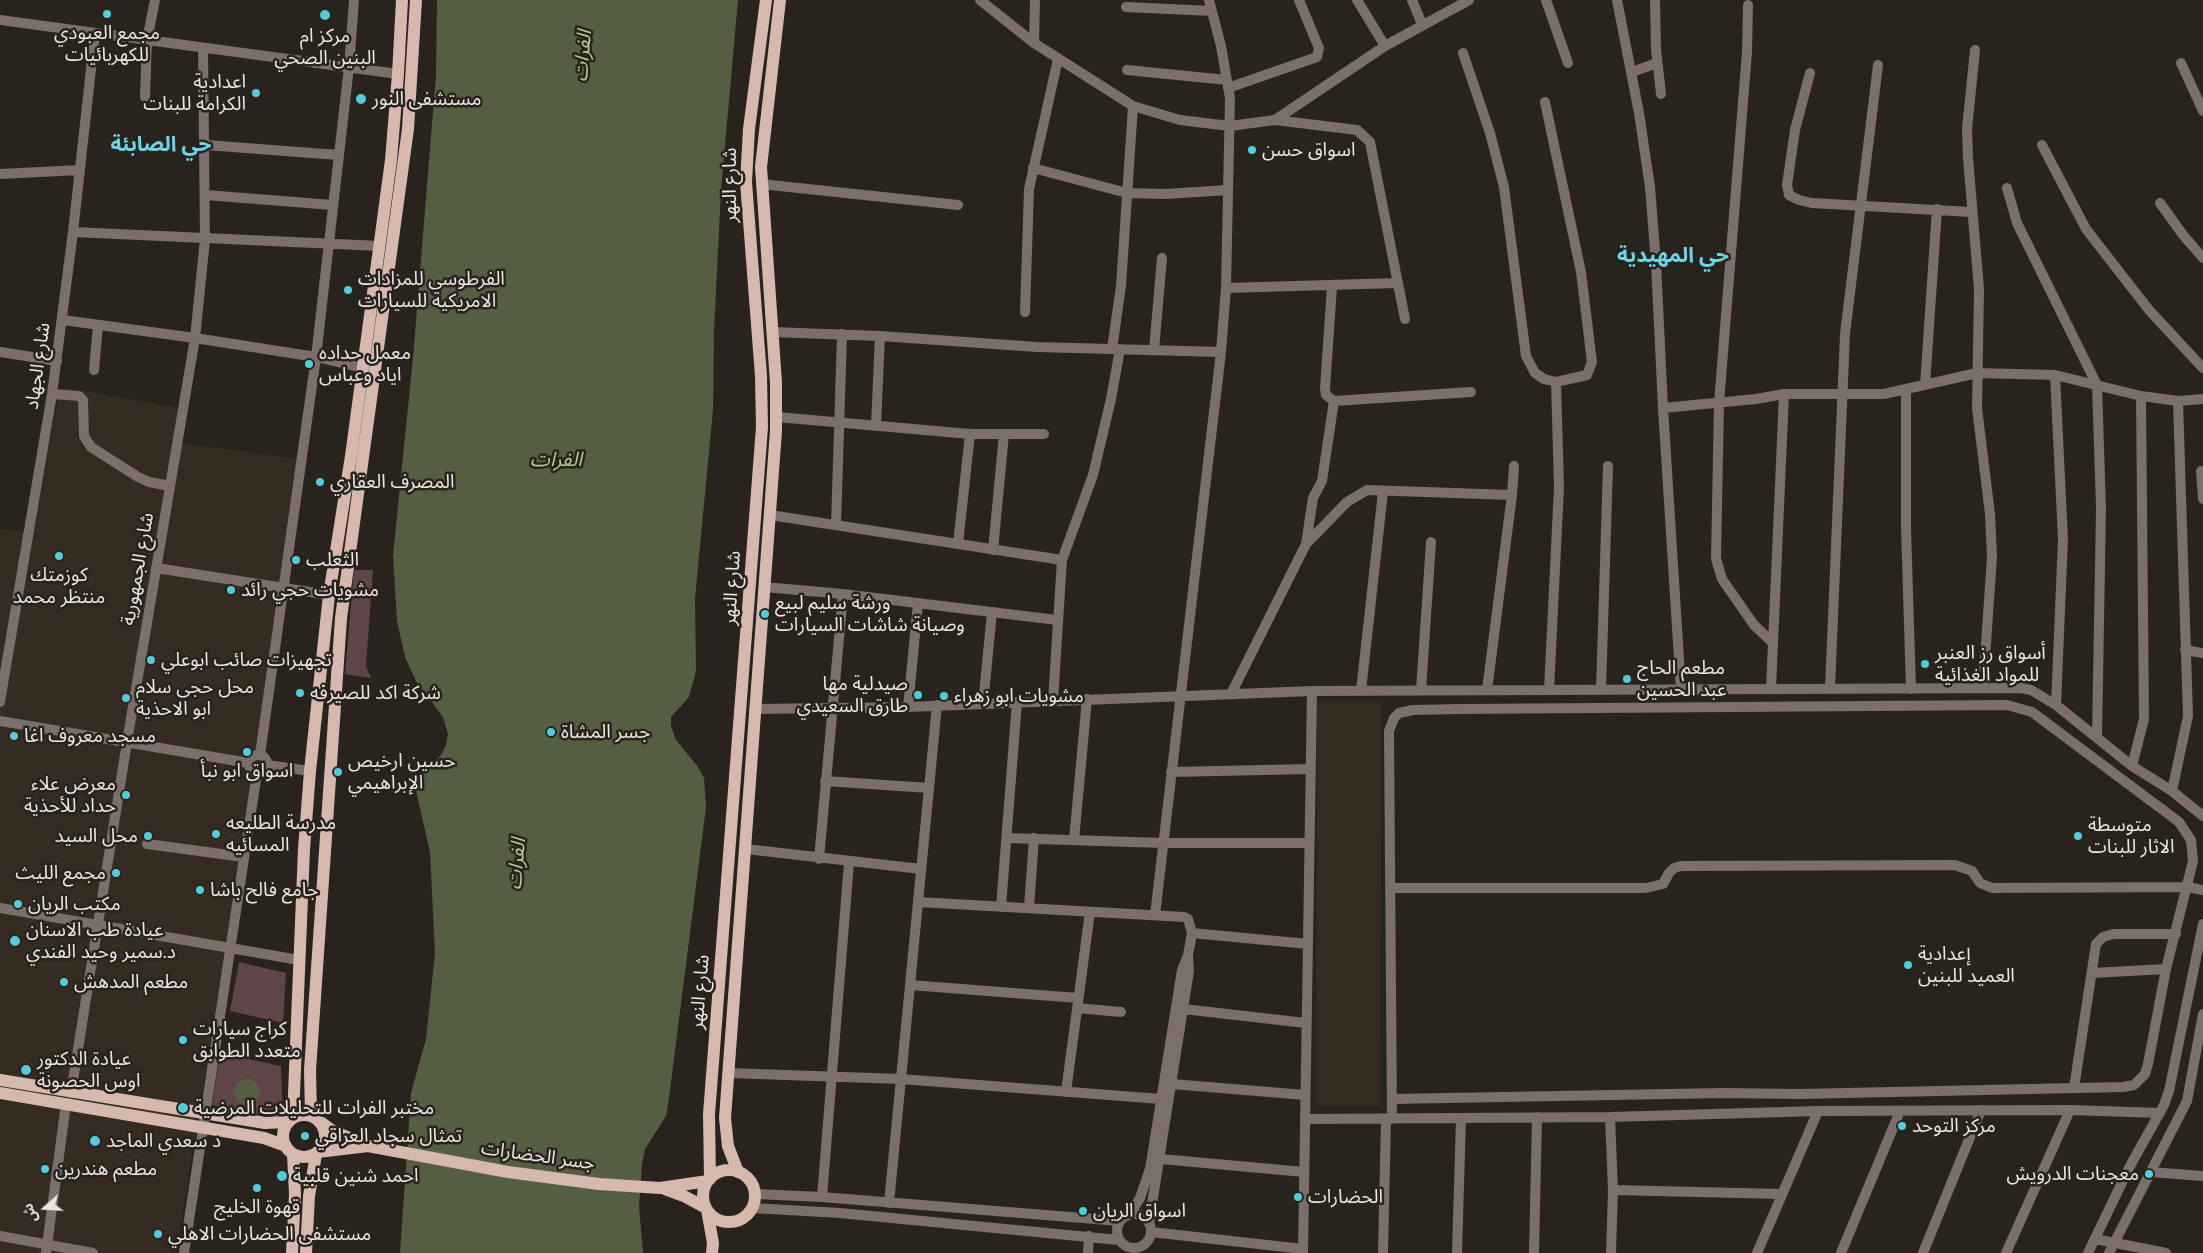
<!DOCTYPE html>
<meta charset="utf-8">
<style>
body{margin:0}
#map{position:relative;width:2203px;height:1253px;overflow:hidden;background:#29231e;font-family:Figtree,"Noto Sans Arabic",sans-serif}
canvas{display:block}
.north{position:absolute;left:20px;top:1183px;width:50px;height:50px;-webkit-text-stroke:4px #29231e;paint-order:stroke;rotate:251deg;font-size:14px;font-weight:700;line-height:20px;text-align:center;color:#eae7e3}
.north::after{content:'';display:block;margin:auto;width:18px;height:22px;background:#eae7e3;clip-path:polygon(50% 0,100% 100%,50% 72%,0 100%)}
</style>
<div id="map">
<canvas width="2203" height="1253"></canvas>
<div class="north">ش</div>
</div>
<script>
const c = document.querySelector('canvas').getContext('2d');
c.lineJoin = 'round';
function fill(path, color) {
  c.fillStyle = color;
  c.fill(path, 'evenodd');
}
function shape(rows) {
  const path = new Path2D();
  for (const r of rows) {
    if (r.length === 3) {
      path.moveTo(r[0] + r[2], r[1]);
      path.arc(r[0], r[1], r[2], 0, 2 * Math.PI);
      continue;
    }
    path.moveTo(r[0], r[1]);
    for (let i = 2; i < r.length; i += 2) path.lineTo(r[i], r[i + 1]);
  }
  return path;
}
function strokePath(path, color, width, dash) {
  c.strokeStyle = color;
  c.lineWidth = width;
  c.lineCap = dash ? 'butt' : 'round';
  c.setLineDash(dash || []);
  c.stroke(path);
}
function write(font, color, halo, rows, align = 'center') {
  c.font = font + ' Figtree,"Noto Sans Arabic",sans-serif';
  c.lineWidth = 5;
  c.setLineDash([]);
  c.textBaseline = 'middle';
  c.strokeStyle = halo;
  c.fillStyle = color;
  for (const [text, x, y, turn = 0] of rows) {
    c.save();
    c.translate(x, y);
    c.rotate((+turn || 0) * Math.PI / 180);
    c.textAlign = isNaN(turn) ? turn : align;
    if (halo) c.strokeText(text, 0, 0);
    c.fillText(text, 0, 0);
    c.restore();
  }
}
fill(shape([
 [62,387,186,409,181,443,306,460,176,1253,0,1253,0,529,24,532],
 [1317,701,1382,701,1380,1106,1316,1105]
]), '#352b21');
fill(shape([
 [354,570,373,570,366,666,371,678,345,674],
 [239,962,286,973,283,1023,230,1011],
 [220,1053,281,1066,283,1119,212,1105]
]), '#5f4448');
fill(shape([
 [437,0,738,0,721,190,714,332,713,409,695,599,696,671,689,697,671,717,671,726,676,740,698,767,704,778,706,807,669,1098,666,1116,645,1149,642,1164,639,1206,643,1253,400,1253,411,1093,426,1039,435,953,430,852,414,782,441,755,446,745,448,734,443,717,416,681,405,657,397,621,393,555,413,358,436,75],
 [247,1092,13]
]), '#555e43');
strokePath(shape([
 [980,0,1034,43,1133,106,1180,120,1230,126,1275,120,1385,46,1469,0],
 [1357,0,1385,46],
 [1412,0,1422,24],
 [1546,0,1568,63],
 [1617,0,1639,113,1650,187,1656,263,1663,408,1681,690],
 [1655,0,1656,49,1661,94],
 [1748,5,1747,52,1719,403,1716,559,1722,579,1754,625,1773,643],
 [1126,7,1212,11],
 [0,20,398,74],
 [1034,43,1035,0],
 [1975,50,1967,129,1968,158,1979,289,1977,408,1990,514,1992,557,1983,687],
 [1463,53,1490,133,1504,187,1526,356,1535,373,1544,379,1556,382,1587,375,1592,362,1581,272,1545,102],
 [2181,63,2203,111],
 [1127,70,1227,80],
 [1632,72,1657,63],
 [1810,73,1795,130,1787,185,1789,195,1799,200,1812,203,1971,212],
 [1228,88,1317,57,1319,48,1299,0],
 [145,97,147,40,155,0],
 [1275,120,1357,130,1370,142,1405,319],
 [206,145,338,155],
 [2042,145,2086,229,2149,310,2203,368],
 [1033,168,1127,193,1166,194,1227,190],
 [0,174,80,170],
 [761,184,958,205],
 [2007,188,2017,223,2097,385,2101,508,2097,737],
 [206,195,332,205],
 [2160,203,2183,235,2203,258],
 [73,232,380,246],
 [1332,287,1325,388,1326,395,1334,401,1471,392],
 [1226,288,1397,283],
 [1025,312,1029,189,1058,59],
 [63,320,195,338,316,357,363,368],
 [772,332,880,336,1037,347,1221,352],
 [1112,349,1121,286,1133,106],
 [1154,350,1162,258],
 [0,352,57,361],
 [94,370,98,325],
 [2055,375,2063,539,2056,705],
 [1925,385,1937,209],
 [1906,390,1906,528,1911,689],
 [52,394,79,396,83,400,84,436,91,447,138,477,149,482,170,486],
 [1663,408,1756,399,1784,394,1884,394,1977,373,2055,375,2141,396,2178,401,2203,399],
 [777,417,970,434,1044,434],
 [876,425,880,336],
 [2201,471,2203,499],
 [770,515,1062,560],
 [836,525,842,334],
 [958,544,970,434],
 [1306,544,1347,502,1367,490,1512,495],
 [993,550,1004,434],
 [156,568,329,595],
 [764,587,843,594,1057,620],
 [2185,650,2203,653],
 [1830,688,1845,334,1878,65],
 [1771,689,1784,394],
 [1421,690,1431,542],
 [1487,690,1512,495,1514,466],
 [1549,690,1559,487,1556,382],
 [1601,690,1608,466],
 [1361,691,1383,492],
 [1231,694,1306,544,1313,498,1322,481,1334,401],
 [1053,701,1062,560,1093,475,1111,399,1120,349],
 [0,702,52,394,73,232,95,33],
 [983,704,992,612],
 [908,707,918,603],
 [755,709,908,707,1312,691,2021,688,2031,690,2056,705,2132,766,2172,791,2203,816],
 [0,721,249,763],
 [260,755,316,357,349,67,354,0],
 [258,764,9],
 [267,765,310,771],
 [2132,766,2144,719,2141,396],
 [1171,772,1310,769],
 [825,781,929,788],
 [2172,791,2188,716,2178,401],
 [1007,838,1163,843,1309,843],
 [1074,840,1087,699],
 [147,844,244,857],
 [746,849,921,869],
 [819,859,843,594],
 [1392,888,1646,888,1663,884,1669,873,1674,868,1681,866,1955,865,1972,871,1980,883,1992,888,2188,887,2203,890],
 [918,902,1184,917,1188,919,1192,933,1188,955,1189,971,1149,1223],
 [1001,907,1017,702],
 [0,908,299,960],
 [1029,908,1034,838],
 [1155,915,1221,352,1226,288,1230,98,1221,46,1209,0],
 [1192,933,1308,944],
 [2092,973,2166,969],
 [910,985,1078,998],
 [1077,1008,1121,1012],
 [1183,1009,1306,1023],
 [728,1073,901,1079,1161,1099],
 [1172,1084,1305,1095],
 [2074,1088,2096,944,2103,937,2113,934,2176,934],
 [1066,1092,1090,912],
 [71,1093,127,742,195,338,205,239,203,48],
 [1392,1099,1723,1093,1800,1094,2123,1087,2134,1085,2145,1074,2148,1064,2166,969,2193,861,2191,840,2179,822,2032,712,2007,705,1460,709,1413,710,1399,713,1394,718,1389,731,1392,1119],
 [1610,1117,1613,1190,1611,1253],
 [1305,1119,1610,1117,1818,1111,2070,1110,2160,1113],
 [1161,1159,1304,1172],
 [2150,1172,2203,1176],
 [1613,1190,1782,1194],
 [755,1194,822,1197,1120,1221],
 [822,1197,849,863],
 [889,1203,937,705],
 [752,1208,840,1213,1119,1240],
 [1134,1231,17],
 [1130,1214,1140,1198,1150,1169,1182,970,1187,958],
 [1151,1232,1303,1249],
 [0,1236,93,1253],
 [2095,1239,2166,1253],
 [46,1253,66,1104],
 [184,1253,257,773],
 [1088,1253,1089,1236],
 [1303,1253,1312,691],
 [1383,1253,1386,1119],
 [1457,1253,1461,1118],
 [1534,1253,1537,1117],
 [1757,1253,1818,1111],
 [1841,1253,1900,1111],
 [1923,1253,1981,1110],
 [2006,1253,2070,1110],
 [2088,1253,2130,1166,2164,1105,2169,1091,2203,924],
 [2109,1253,2187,1101,2203,1014]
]), '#7c6e6a', 10);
strokePath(shape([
 [0,1080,265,1123,288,1122],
 [0,1093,264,1138,286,1146],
 [304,1136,21],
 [311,1115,310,1070,341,618,408,129,416,0],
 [293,1118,304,849,310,771,329,595,351,456,391,160,398,74,402,0],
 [322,1123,333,1131,366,1145],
 [318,1152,368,1146,508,1172,599,1184,660,1188,708,1181],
 [729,1196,26],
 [738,1172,728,1146,725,1118,776,431,776,383,761,167,780,0],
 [710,1179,709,1114,762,427,761,376,746,182,749,129,766,0],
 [665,1189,684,1196,706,1208],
 [707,1210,713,1243,712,1253],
 [292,1253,295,1194,293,1154],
 [306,1253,309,1196,316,1154]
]), '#d6b8af', 12);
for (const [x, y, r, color] of [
 [107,14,5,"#54cadd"],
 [325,15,6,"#54cadd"],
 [256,93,5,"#54cadd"],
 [361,99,6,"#54cadd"],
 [1252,150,5,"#54cadd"],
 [348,290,5,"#54cadd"],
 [309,364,5,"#54cadd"],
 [320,482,5,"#54cadd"],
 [59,556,5,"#54cadd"],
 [296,560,5,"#54cadd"],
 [231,590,5,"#54cadd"],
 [765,614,5,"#54cadd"],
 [151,660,5,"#54cadd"],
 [1925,664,5,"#54cadd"],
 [1627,679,5,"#54cadd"],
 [300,693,5,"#54cadd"],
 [918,695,5,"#54cadd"],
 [944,696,5,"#54cadd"],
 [126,698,5,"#54cadd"],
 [551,732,5,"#54cadd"],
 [14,736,5,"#54cadd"],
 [247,752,5,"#54cadd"],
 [338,772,5,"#54cadd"],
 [126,795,5,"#54cadd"],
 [216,834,5,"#54cadd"],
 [148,836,5,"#54cadd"],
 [2078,836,5,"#54cadd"],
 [116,873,5,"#54cadd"],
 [200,890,5,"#54cadd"],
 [18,904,5,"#54cadd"],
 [15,941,6,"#54cadd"],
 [1908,965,5,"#54cadd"],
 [64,982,5,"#54cadd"],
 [183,1040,5,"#54cadd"],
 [26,1070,6,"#54cadd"],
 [183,1108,6,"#54cadd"],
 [1902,1126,5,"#54cadd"],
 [305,1136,5,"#54cadd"],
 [95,1141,6,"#54cadd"],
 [45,1169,5,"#54cadd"],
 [2149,1174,5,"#54cadd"],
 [282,1176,6,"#54cadd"],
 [257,1188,5,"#54cadd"],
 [1298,1197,5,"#54cadd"],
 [1083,1211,5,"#54cadd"],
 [158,1234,5,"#54cadd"]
]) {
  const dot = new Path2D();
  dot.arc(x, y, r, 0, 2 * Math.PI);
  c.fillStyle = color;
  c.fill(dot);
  strokePath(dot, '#29231e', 2);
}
write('19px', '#eae7e3', '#29231e', [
 ["مجمع العبودي",107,33,"center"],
 ["للكهربائيات",107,55,"center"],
 ["مركز ام",325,36,"center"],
 ["البنين الصحي",325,58,"center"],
 ["اعدادية",246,82,"right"],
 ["الكرامة للبنات",246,104,"right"],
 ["مستشفى النور",372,99],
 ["اسواق حسن",1262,150],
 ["الفرطوسي للمزادات",358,279],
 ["الامريكية للسيارات",358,301],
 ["معمل حداده",319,353],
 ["اياد وعباس",319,375],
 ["المصرف العقاري",330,482],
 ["الثعلب",306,560],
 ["كوزمتك",59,575,"center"],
 ["منتظر محمد",59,597,"center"],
 ["مشويات حجي رائد",241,590],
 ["ورشة سليم لبيع",775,603],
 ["وصيانة شاشات السيارات",775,625],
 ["أسواق رز العنبر",1935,653],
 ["للمواد الغذائية",1935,675],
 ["تجهيزات صائب ابوعلي",161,660],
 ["مطعم الحاج",1637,668],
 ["عبد الحسين",1637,690],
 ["صيدلية مها",908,684,"right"],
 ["طارق السعيدي",908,706,"right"],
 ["محل حجي سلام",136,687],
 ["ابو الاحذية",136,709],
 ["شركة اكد للصيرفه",310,693],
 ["مشويات ابو زهراء",954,696],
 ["جسر المشاة",561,732],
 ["مسجد معروف اغا",24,736],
 ["حسين ارخيص",348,761],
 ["الإبراهيمي",348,783],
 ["اسواق ابو نبأ",247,771,"center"],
 ["معرض علاء",116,784,"right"],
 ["حداد للأحذية",116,806,"right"],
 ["مدرسة الطليعه",226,823],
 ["المسائيه",226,845],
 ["متوسطة",2088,825],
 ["الاثار للبنات",2088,847],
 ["محل السيد",138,836,"right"],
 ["مجمع الليث",106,873,"right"],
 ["جامع فالح باشا",210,890],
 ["مكتب الريان",28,904],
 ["عيادة طب الاسنان",26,930],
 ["د.سمير وحيد الفندي",26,952],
 ["إعدادية",1918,954],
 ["العميد للبنين",1918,976],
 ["مطعم المدهش",74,982],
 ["كراج سيارات",193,1029],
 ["متعدد الطوابق",193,1051],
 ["عيادة الدكتور",37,1059],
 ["اوس الحصونة",37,1081],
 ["مختبر الفرات للتحليلات المرضية",194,1108],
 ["مركز التوحد",1912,1126],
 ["تمثال سجاد العراقي",315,1136],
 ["د سعدي الماجد",106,1141],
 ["مطعم هندرين",55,1169],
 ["معجنات الدرويش",2139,1174,"right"],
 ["احمد شنين قلبية",293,1176],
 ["الحضارات",1308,1197],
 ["قهوة الخليج",257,1207,"center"],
 ["اسواق الريان",1093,1211],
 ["مستشفى الحضارات الاهلي",168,1234]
], 'left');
write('19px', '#eae7e3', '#29231e', [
 ["شارع النهر",730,185,-90],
 ["شارع الجهاد",38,366,-82],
 ["شارع الجمهورية",138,569,-80],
 ["شارع النهر",732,588,-86],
 ["شارع النهر",700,992,-85],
 ["جسر الحضارات",538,1156,8]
]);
write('italic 20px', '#b7c894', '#29231e', [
 ["الفرات",583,56,-85],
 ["الفرات",556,460],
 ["الفرات",517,864,-85]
]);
write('bold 21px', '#6cd4e6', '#29231e', [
 ["حي الصابئة",161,145],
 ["حي المهيدية",1673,256]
]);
</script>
